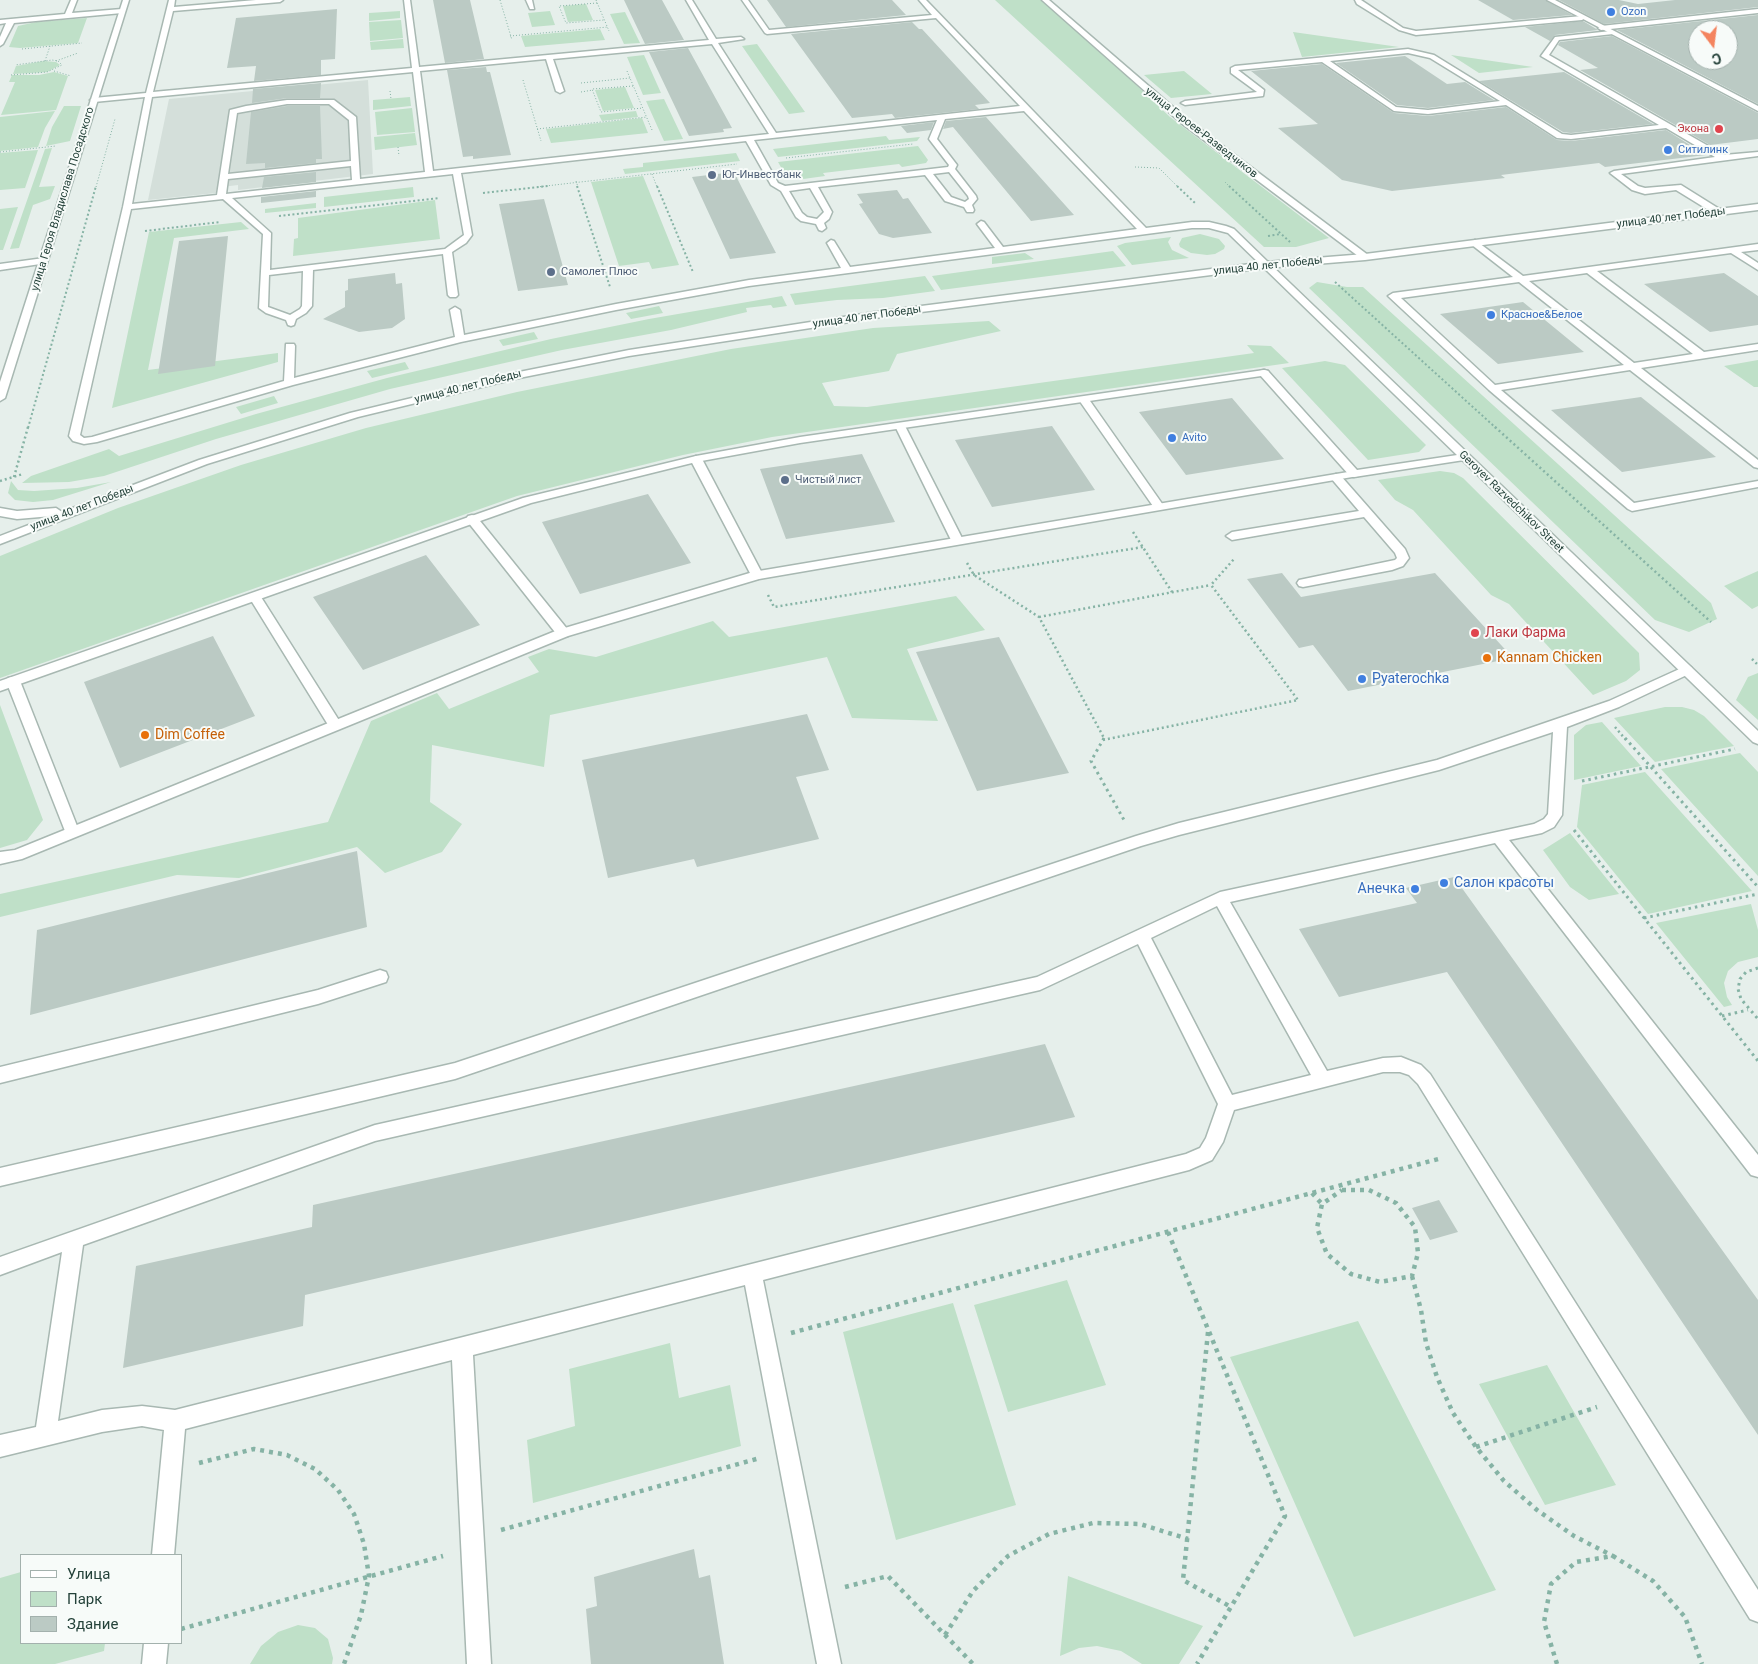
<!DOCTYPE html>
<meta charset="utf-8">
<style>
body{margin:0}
#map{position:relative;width:1758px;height:1664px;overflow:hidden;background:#e6efeb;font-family:Roboto,sans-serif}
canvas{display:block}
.legend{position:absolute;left:20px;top:1554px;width:162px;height:90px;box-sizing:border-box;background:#f7fbf9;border:1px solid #a3b1ad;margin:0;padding:6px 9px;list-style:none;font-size:15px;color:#24423a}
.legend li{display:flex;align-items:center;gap:10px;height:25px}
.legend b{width:25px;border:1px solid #a3b1ad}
.north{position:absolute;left:1688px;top:20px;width:50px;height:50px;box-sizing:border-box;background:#f7fbf9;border:1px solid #a3b1ad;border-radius:50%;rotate:165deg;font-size:14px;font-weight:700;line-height:20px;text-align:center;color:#24423a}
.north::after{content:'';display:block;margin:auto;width:18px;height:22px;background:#f4845f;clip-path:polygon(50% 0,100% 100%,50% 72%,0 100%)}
</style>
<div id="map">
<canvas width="1758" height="1664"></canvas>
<ul class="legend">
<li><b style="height:6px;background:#fff"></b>Улица</li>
<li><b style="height:14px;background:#bfe0c8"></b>Парк</li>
<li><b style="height:14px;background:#bbcac4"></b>Здание</li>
</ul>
<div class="north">С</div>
</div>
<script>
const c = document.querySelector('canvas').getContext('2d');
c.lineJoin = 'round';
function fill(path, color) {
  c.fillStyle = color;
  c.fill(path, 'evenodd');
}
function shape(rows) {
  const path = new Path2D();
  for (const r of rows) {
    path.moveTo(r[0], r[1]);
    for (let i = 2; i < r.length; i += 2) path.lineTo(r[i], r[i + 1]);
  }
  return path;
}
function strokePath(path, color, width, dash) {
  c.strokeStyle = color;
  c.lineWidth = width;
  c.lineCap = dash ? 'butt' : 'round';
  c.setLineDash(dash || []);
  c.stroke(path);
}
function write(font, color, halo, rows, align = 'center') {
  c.font = font + ' Roboto,sans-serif';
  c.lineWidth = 4;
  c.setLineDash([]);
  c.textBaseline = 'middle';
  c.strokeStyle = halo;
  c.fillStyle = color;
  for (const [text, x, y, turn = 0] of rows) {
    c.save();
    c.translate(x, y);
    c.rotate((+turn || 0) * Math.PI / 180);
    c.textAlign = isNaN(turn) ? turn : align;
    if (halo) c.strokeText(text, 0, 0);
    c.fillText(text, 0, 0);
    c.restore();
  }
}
fill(shape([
 [368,80,373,174,238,190,238,185,222,187,217,188,216,193,148,200,169,99]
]), '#d4dfda');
fill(shape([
 [995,0,1047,0,1170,117,1329,238,1296,247,1264,247],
 [586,4,593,20,568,22,563,6],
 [400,11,400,18,369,21,369,13],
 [550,11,555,25,532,27,528,13],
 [625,12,640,43,624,44,610,14],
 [87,18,78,43,20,48,9,47,18,26,36,22],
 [401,20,403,38,370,41,369,22],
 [600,29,605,40,525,47,521,36],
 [1293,32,1399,47,1302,57],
 [403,39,404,48,371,50,370,42],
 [757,44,805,112,789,114,742,46],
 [644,55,661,93,643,95,627,57],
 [1451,55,1533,67,1479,73],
 [44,61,56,62,60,65,47,72,13,74,16,66],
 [1184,71,1212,94,1171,98,1144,75],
 [54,72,68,76,56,110,1,115,15,82,9,82,12,75,39,75],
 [625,87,634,108,603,111,595,90],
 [410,97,411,106,373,110,373,100],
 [664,99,683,139,664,141,646,101],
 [64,106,81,106,70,141,46,146,52,127],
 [412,108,415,132,377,135,375,112],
 [55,111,45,128,38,147,0,151,0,117],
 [636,111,638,117,602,121,599,115],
 [642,118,648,133,551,143,546,129],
 [415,133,417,145,375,150,374,137],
 [886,136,889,140,920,137,917,141,778,157,773,149],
 [918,146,928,160,926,163,902,167,899,164,823,173,825,176,796,180,786,176,778,162],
 [52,148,39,187,55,186,50,199,33,205,19,248,10,249,45,149],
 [38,150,25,188,0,190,0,153],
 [736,153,740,161,625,174,623,169,643,167,643,163],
 [643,176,679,265,652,269,649,262,619,266,591,182],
 [413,187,414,197,324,207,324,197],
 [435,200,440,239,293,256,294,239,298,238,298,218],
 [316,203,316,208,265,213,265,209],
 [18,207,3,250,0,250,0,209],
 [241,222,249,229,174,238,148,370,278,353,278,362,112,408,149,232],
 [1200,234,1219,239,1225,246,1224,249,1215,254,1207,255,1191,253,1180,247,1179,244,1182,238],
 [1171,237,1168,242,1172,250,1189,258,1132,265,1117,246,1125,243],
 [1113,251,1126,266,941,290,932,276],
 [1025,253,1034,259,992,264,992,257],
 [925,276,935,291,883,298,837,300,795,305,790,294],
 [1317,282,1347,287,1363,287,1711,603,1717,619,1689,632,1655,620,1309,288],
 [782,296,787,306,773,308,771,305,746,308,747,312,671,330,562,350,390,389,216,439,104,476,69,482,22,483,31,476,109,449,119,456,256,414,387,378,551,339,649,319],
 [659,306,663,313,631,319,626,313],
 [989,321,1001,331,897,354,889,371,822,383,834,406,867,407,1254,353,1247,345,1271,346,1289,363,772,437,683,455,517,496,0,678,0,556,118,508,241,465,366,428,517,392,731,349,873,328],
 [534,332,538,339,503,346,499,340],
 [1758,360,1758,387,1754,387,1724,366],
 [1325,361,1345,365,1426,445,1419,452,1368,460,1282,368],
 [405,362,409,369,372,378,367,371],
 [274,396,278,403,241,414,236,407],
 [1440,471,1454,473,1463,478,1639,653,1640,670,1626,681,1593,695,1509,604,1491,595,1413,510,1395,500,1378,480],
 [11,481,18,490,34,491,77,488,111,482,53,500,33,502,15,500,8,493],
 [1758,571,1758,606,1752,609,1724,586],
 [956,596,985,630,907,649,938,721,852,718,827,657,550,715,544,767,432,745,430,802,462,824,442,852,385,873,357,847,239,878,177,875,0,917,0,894,328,822,371,721,437,693,449,709,539,672,528,657,549,649,596,657,713,621,729,637],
 [1758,673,1758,720,1736,700,1748,677],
 [0,705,43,820,27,840,0,848],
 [1665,707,1682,707,1694,710,1704,716,1734,746,1655,762,1614,718],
 [1602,722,1641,766,1574,780,1574,735,1586,725],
 [1740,753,1758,772,1758,876,1661,769],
 [1645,772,1752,891,1648,914,1577,827,1582,785],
 [1570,833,1619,894,1589,900,1570,887,1543,850],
 [1751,904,1758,930,1758,957,1738,962,1728,971,1724,983,1727,997,1732,1005,1724,1007,1656,923],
 [1067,1280,1106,1385,1008,1412,974,1305],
 [953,1303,1016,1505,896,1540,843,1332],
 [1358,1321,1496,1590,1354,1637,1230,1357],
 [670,1343,679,1398,730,1385,741,1446,533,1503,527,1440,575,1426,569,1369],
 [1547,1365,1616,1485,1545,1505,1479,1384],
 [21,1572,21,1643,105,1643,104,1651,55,1664,0,1664,0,1578],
 [1068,1576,1203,1626,1179,1664,1142,1664,1121,1651,1097,1646,1079,1648,1060,1656],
 [298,1625,315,1628,328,1639,333,1658,332,1664,250,1664,261,1646,278,1632]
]), '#bfe0c8');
fill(shape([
 [433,0,470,0,484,59,445,63],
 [624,0,662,0,684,40,645,44],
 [767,0,892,0,906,15,786,27],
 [1478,0,1545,0,1572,15,1513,20],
 [1559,0,1619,0,1638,4,1675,0,1758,0,1758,7,1604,24],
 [337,9,335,59,321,60,321,75,254,81,256,66,227,68,236,18],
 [1758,15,1758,104,1617,30],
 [1698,30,1728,30,1728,60,1698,60],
 [1583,21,1598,30,1555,35,1550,41,1525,27],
 [912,22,919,29,922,29,990,103,975,105,979,109,895,118,892,114,852,118,791,34],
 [1612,36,1758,113,1758,139,1710,145,1580,70,1598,68,1558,45,1560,42],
 [688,48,732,128,723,129,724,132,689,136,649,52],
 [1405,56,1447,84,1465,82,1494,100,1428,108,1397,105,1336,63],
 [1322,64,1394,113,1428,116,1506,107,1557,140,1571,141,1666,130,1706,155,1605,167,1599,163,1501,175,1505,178,1392,191,1342,180,1278,128,1318,124,1251,71],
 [486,67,487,72,490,72,511,155,473,159,473,156,463,157,447,70],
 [1564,72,1653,124,1571,133,1563,132,1479,81],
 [321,83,320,98,287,98,252,103,253,89],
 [287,106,320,106,322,159,316,159,316,163,265,168,265,163,246,164,251,112],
 [986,117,1074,215,1031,221,953,127,943,129,946,121],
 [934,122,931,130,907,133,901,126],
 [316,172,316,182,262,188,264,177],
 [734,172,742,188,776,253,730,259,692,177],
 [897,190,903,199,908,198,932,233,893,238,879,234,859,204,863,203,857,194],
 [316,191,316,197,261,203,261,197],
 [544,199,568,285,518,291,499,204],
 [228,236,215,366,158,374,179,241],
 [395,273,396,284,402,283,405,319,392,328,359,332,323,319,345,307,345,291,348,290,348,279],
 [1724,273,1758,296,1758,325,1710,332,1644,284],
 [1523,302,1584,352,1498,364,1440,314],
 [1641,397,1716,457,1622,472,1551,410],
 [1232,398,1284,459,1186,475,1139,412],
 [1052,426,1095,490,992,507,955,440],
 [862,454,895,522,786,539,760,469],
 [648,494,691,563,580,594,542,522],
 [426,555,480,625,363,670,313,597],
 [1282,573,1301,597,1435,573,1513,658,1348,691,1313,645,1299,648,1247,579],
 [213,636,255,716,120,768,84,682],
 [999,637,1069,773,977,791,916,652],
 [807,714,829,770,796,777,819,839,697,867,694,859,608,878,582,760],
 [357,851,367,927,30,1015,37,930],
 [1454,877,1758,1300,1758,1435,1447,972,1339,997,1299,929,1417,903,1406,888],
 [1045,1044,1075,1117,305,1295,303,1326,123,1368,136,1266,312,1227,313,1205],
 [1439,1200,1458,1232,1430,1240,1412,1208],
 [694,1549,699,1578,710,1575,724,1664,591,1664,586,1609,597,1606,594,1577]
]), '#bbcac4');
const service = shape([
 [71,0,77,0,72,13,122,9,125,11,122,13,14,23,3,44,0,46,0,37,6,23,0,24,0,20,65,14,71,0],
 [169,0,175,0,174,7,256,0,283,0,280,2,173,11,153,92,412,68,404,0,410,0,419,67,709,40,686,0,692,0,716,39,741,37,744,39,718,43,776,133,1020,106,936,18,767,34,765,33,742,0,748,0,769,30,932,15,919,0,926,0,1146,228,1192,222,1209,222,1226,226,1234,229,1271,265,1266,268,1263,267,1228,233,1209,228,1192,228,749,286,616,310,461,342,293,385,97,442,84,444,73,441,69,436,123,207,145,97,94,102,90,100,94,98,146,93,169,0],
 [712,44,769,134,433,171,420,71,546,59,556,91,560,93,564,91,553,59,712,44],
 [413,72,425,172,360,179,356,117,334,100,287,100,246,106,230,110,217,195,132,204,152,97,413,72],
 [287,104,329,104,349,120,351,161,228,174,237,113,287,104],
 [1024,111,1137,229,1003,247,984,222,981,221,977,224,995,248,850,267,834,241,831,240,827,243,841,268,749,280,616,304,464,335,460,310,455,307,450,310,455,337,294,378,295,346,294,344,286,344,284,381,92,437,84,438,80,435,131,209,223,199,263,234,259,308,266,313,286,320,288,325,291,326,294,325,296,319,306,313,312,306,313,270,443,254,448,295,450,297,456,297,458,295,452,252,466,243,472,235,461,173,746,141,771,185,781,191,796,217,801,221,816,224,819,230,822,231,826,228,824,223,829,219,832,212,818,187,925,175,945,201,964,207,967,212,973,212,974,210,972,205,977,199,976,196,955,169,957,165,937,139,945,119,1024,111],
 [937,120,929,139,949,165,948,167,785,186,778,183,754,140,937,120],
 [351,166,352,180,226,194,228,179,351,166],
 [949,172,968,196,969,199,965,202,951,197,933,174,949,172],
 [453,174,464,235,445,249,270,270,271,233,232,198,453,174],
 [810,188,824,212,817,219,807,217,802,213,789,191,810,188],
 [303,271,302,306,300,309,290,315,268,307,269,275,303,271],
 [526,0,532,0,534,9,530,9,526,0],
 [1355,0,1361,0,1403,28,1416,31,1582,16,1585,18,1582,20,1416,35,1399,30,1357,4,1355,0],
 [1758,9,1758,13,1601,30,1598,28,1601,26,1758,9],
 [1611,31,1613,32,1613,34,1559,40,1549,55,1724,155,1758,152,1758,156,1621,174,1638,186,1645,188,1681,185,1721,210,1721,214,1715,214,1676,190,1645,194,1632,190,1610,173,1614,171,1715,157,1666,128,1571,139,1557,138,1506,105,1428,114,1394,111,1322,62,1238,70,1264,90,1263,96,1185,105,1181,103,1185,101,1257,92,1231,73,1231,68,1235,66,1408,49,1434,55,1562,134,1571,135,1659,125,1541,56,1555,37,1611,31],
 [1408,53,1430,58,1500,101,1428,110,1396,107,1330,61,1408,53],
 [1475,240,1523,276,1758,244,1758,250,1741,252,1758,263,1758,270,1731,253,1597,271,1704,352,1758,344,1758,350,1641,368,1758,460,1758,468,1754,467,1630,370,1501,390,1634,503,1758,481,1758,487,1632,511,1628,509,1489,390,1388,296,1393,293,1513,277,1472,245,1471,243,1475,240],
 [1587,273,1693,354,1634,363,1529,281,1587,273],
 [1519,282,1624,365,1495,385,1401,298,1519,282],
 [44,258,47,259,47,263,0,270,0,264,44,258],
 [1264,370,1268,371,1357,470,1464,454,1470,457,1464,460,1354,477,1350,476,1260,375,1259,373,1260,371,1264,370],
 [1084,397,1088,398,1163,505,1165,507,1163,509,1155,509,1079,400,1084,397],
 [900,423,905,426,963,540,961,543,953,543,951,540,895,426,900,423],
 [696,456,702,459,763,575,761,578,757,579,751,575,690,459,696,456],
 [1336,474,1340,475,1405,549,1409,558,1403,566,1392,570,1303,587,1299,586,1297,583,1299,580,1395,560,1397,558,1395,553,1364,517,1232,540,1226,536,1232,532,1359,511,1330,477,1336,474],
 [472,515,476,516,568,630,569,633,568,636,558,636,468,522,466,519,468,516,472,515],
 [255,593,261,597,340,722,342,725,340,728,330,728,249,597,255,593],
 [1686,666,1691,667,1693,670,1691,673,1619,707,1567,727,1562,815,1554,827,1542,833,1509,840,1758,1155,1758,1177,1751,1175,1495,843,1230,902,1327,1071,1383,1058,1401,1057,1421,1065,1430,1074,1758,1590,1758,1622,1750,1619,1418,1084,1409,1075,1400,1072,1383,1072,1234,1110,1223,1142,1212,1160,1189,1170,763,1280,841,1664,817,1664,745,1285,473,1355,491,1664,467,1664,452,1360,185,1429,174,1555,152,1555,164,1430,142,1426,102,1432,0,1457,0,1435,36,1427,62,1252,0,1275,0,1257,375,1125,1037,977,1220,892,1534,824,1544,819,1548,814,1553,732,1439,770,1179,835,1141,846,455,1079,0,1186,0,1168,455,1063,1136,836,1179,823,1437,760,1609,701,1686,666],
 [1217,906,1311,1075,1232,1095,1151,938,1217,906],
 [1138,944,1218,1104,1206,1138,1200,1148,1186,1154,175,1410,142,1406,102,1410,58,1421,83,1245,375,1141,1040,990,1138,944],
 [13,677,18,678,20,681,79,831,77,835,72,837,67,835,65,831,6,681,8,678,13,677],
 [380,970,386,972,388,977,386,982,318,1004,0,1083,0,1067,318,990,380,970],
 [144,1643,168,1643,166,1664,142,1664,144,1643]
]);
const minor = shape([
 [1042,0,1049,0,1187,119,1368,255,1368,259,1362,259,1181,123,1042,0],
 [1547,0,1555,0,1758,106,1758,111,1547,0],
 [1266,262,1269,263,1758,731,1758,744,1753,742,1263,267,1261,265,1266,262],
 [1264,370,1268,371,1269,373,1268,375,800,443,696,462,531,503,0,691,0,681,523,498,696,456,800,437,1264,370],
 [1354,471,1360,474,1358,476,759,579,568,636,22,859,0,864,0,852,15,850,558,630,753,572,1354,471]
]);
const tertiary = shape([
 [123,0,129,0,5,398,0,401,0,382,123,0],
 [1758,204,1758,210,1365,260,1266,268,882,317,629,356,519,378,358,417,207,464,0,544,0,536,52,516,17,519,0,516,0,508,17,511,56,508,62,512,199,460,350,413,519,372,629,350,882,311,1266,262,1365,254,1758,204]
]);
strokePath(service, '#a8b8b2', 3);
strokePath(minor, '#a8b8b2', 3);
strokePath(tertiary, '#a8b8b2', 3);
strokePath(shape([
 [500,0,512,40],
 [596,0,609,31],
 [597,3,559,6,566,23,604,20],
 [510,36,608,27],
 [22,49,82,43],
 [45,61,50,46],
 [56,61,78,53],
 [54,71,71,76],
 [627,71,652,130],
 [11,75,47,72,62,65,58,61,52,60,15,65],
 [523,80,541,141],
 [581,83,630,78],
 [633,86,592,89,601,112,643,108],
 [390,91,391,99],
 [581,92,593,90],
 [537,129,647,117],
 [398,147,399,156],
 [0,152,56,146],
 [786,158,913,144],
 [1135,167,1159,168,1178,187],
 [652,174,657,187],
 [576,181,578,187],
 [1225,182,1230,187],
 [96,187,115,119],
 [537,187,737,164]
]), '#86b3a5', 1, [1, 2]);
strokePath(shape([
 [577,186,610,287],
 [657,186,693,272],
 [1177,186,1195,203],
 [1229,186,1290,242],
 [483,193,548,186],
 [279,216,439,198],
 [145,231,220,222],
 [1268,236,1281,234],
 [1335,282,1496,428],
 [28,428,96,186]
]), '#86b3a5', 2, [2, 2.5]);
strokePath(shape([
 [1495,427,1711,622],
 [14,477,28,427],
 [0,481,23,474],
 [1133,532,1172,592],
 [967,563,974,575,1039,617,1104,738],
 [768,595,774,607,1143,547],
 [1039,617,1211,585],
 [1752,659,1758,665],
 [1615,727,1626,740],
 [1103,740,1298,700,1211,585,1234,559]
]), '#86b3a5', 2.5, [2, 3]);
strokePath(shape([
 [1104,738,1091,761,1124,820],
 [1625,738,1758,887],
 [1582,781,1735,749],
 [1574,830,1758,1061],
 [1644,918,1758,894],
 [1758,968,1746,972,1740,979,1738,989,1741,999,1758,1019],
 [1722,1016,1748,1010]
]), '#86b3a5', 3, [2.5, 4]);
strokePath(shape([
 [1342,1190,1369,1190,1396,1203,1415,1227,1418,1253,1412,1276,1380,1282,1351,1274,1327,1254,1317,1228,1322,1204,1342,1190],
 [1312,1193,1322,1204],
 [1168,1232,1285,1516,1197,1664],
 [1412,1276,1421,1310,1426,1343,1437,1377,1453,1413,1476,1447,1504,1481,1537,1510,1574,1536,1613,1556],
 [1208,1332,1183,1580,1231,1607],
 [791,1333,1442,1158],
 [1476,1447,1597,1407],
 [199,1463,254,1449,287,1455,315,1469,338,1490,354,1514,364,1544,369,1576,361,1615,344,1664],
 [501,1530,760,1458],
 [845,1587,888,1576,973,1664],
 [181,1629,443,1556],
 [945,1635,973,1591,1008,1556,1049,1534,1093,1523,1140,1524,1188,1539],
 [1557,1664,1544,1622,1551,1584,1576,1562,1613,1556,1653,1581,1685,1617,1702,1664]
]), '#86b3a5', 4.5, [4, 5]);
fill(service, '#fff');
fill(minor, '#fff');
fill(tertiary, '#fff');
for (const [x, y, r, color] of [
 [1611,12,5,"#3f7fe0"],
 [1719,129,5,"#e0444e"],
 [1668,150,5,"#3f7fe0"],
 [712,175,5,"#5c6f8a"],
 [551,272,5,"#5c6f8a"],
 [1491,315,5,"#3f7fe0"],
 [1172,438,5,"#3f7fe0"],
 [785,480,5,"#5c6f8a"],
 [1475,633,5,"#e0444e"],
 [1487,658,5,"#e8710a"],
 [1362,679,5,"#3f7fe0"],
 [145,735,5,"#e8710a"],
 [1444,883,5,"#3f7fe0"],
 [1415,889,5,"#3f7fe0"]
]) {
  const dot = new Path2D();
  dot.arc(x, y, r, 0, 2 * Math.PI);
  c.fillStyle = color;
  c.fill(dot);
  strokePath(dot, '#f7fbf9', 2);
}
write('11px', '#366cbe', '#f7fbf9', [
 ["Ozon",1621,12],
 ["Ситилинк",1678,150],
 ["Красное&Белое",1501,315],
 ["Avito",1182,438]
], 'left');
write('11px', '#be3a42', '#f7fbf9', [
 ["Экона",1709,129]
], 'right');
write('11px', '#24423a', '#f7fbf9', [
 ["улица Героев-Разведчиков",1201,133,38],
 ["улица Героя Владислава Посадского",63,199,-73],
 ["улица 40 лет Победы",1671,218,-7],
 ["улица 40 лет Победы",1268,266,-6],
 ["улица 40 лет Победы",867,317,-8],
 ["улица 40 лет Победы",468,387,-14],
 ["Geroyev Razvedchikov Street",1511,502,44],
 ["улица 40 лет Победы",82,508,-21]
]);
write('11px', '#4e5e75', '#f7fbf9', [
 ["Юг-Инвестбанк",722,175],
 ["Самолет Плюс",561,272],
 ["Чистый лист",795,480]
], 'left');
write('14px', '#be3a42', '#f7fbf9', [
 ["Лаки Фарма",1485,633]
], 'left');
write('14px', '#c56008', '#f7fbf9', [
 ["Kannam Chicken",1497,658],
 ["Dim Coffee",155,735]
], 'left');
write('14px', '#366cbe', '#f7fbf9', [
 ["Pyaterochka",1372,679],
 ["Салон красоты",1454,883],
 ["Анечка",1405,889,"right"]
], 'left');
</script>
